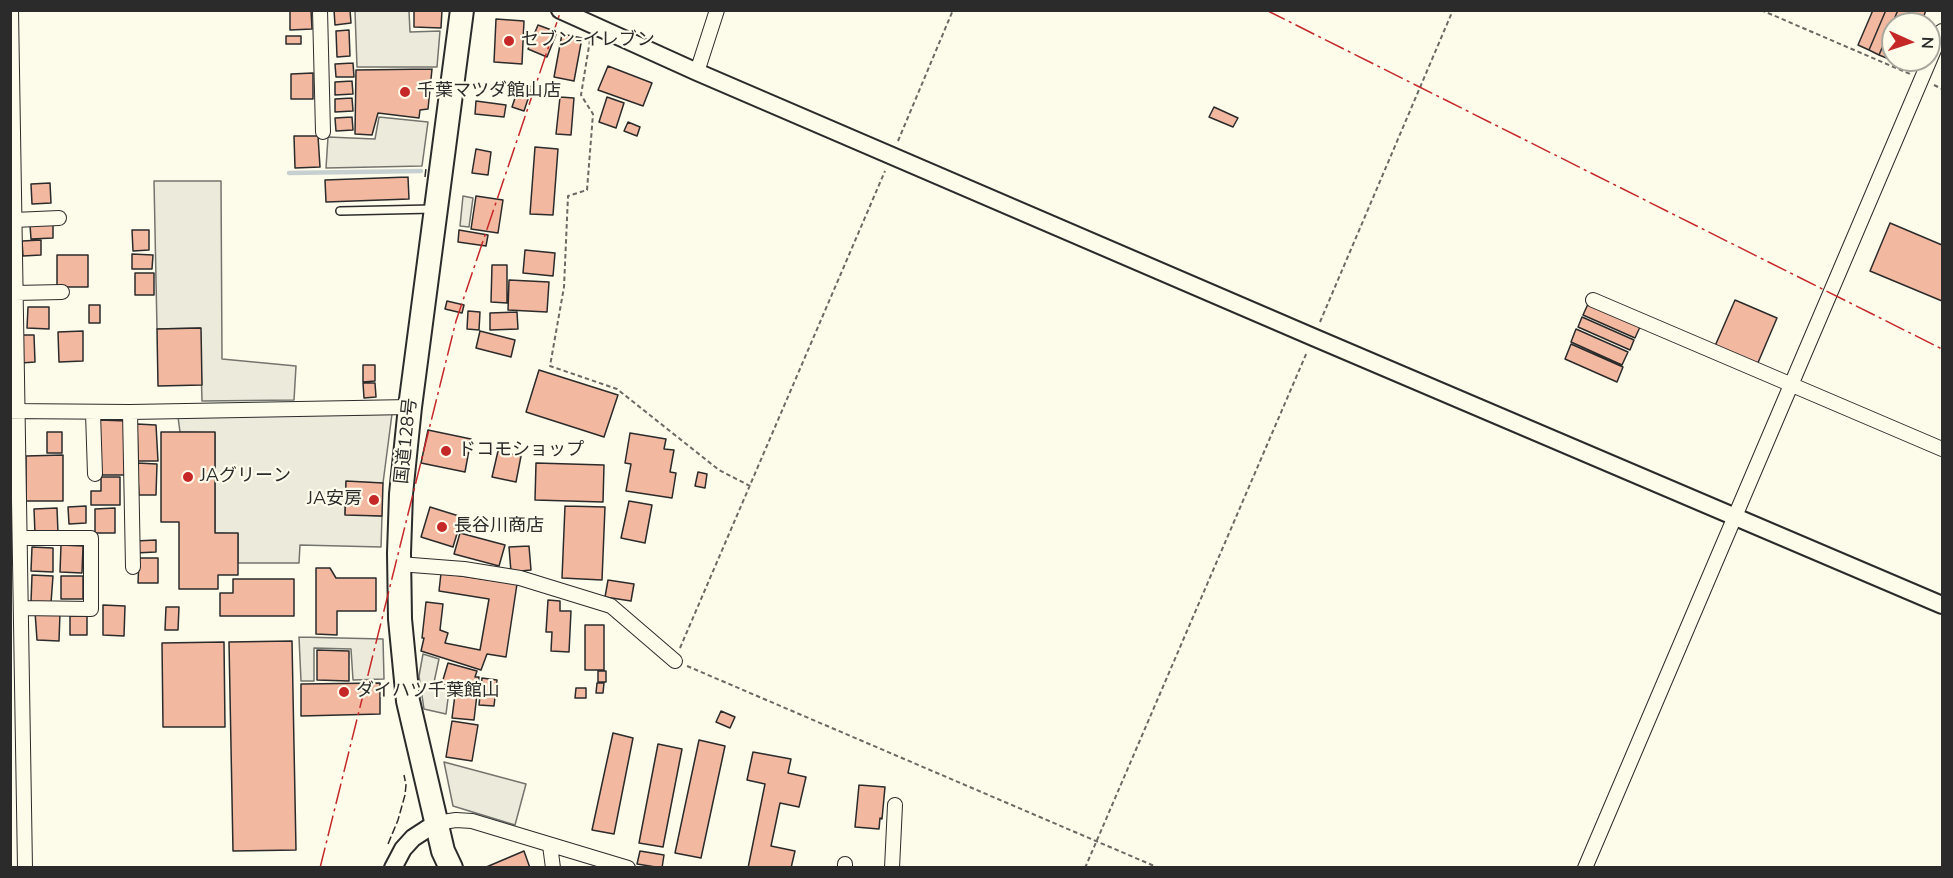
<!DOCTYPE html>
<meta charset="utf-8">
<style>
body{margin:0}
#map{position:relative;width:1953px;height:878px;overflow:hidden;background:#fdfbea;font-family:"Nunito Sans",sans-serif}
canvas{display:block}
.frame{position:absolute;inset:0;border:12px solid #2b2b2b;pointer-events:none}
.north{position:absolute;left:1881px;top:12px;width:60px;height:60px;box-sizing:border-box;background:#fdfbea;border:2px solid #a9a89e;border-radius:50%;rotate:93deg;font-size:16px;font-weight:700;line-height:24px;text-align:center;color:#2b2b2b}
.north::after{content:'';display:block;margin:auto;width:21px;height:27px;background:#c62828;clip-path:polygon(50% 0,100% 100%,50% 72%,0 100%)}
</style>
<div id="map">
<canvas width="1953" height="878"></canvas>
<div class="frame"></div>
<div class="north">N</div>
</div>
<script>
const c = document.querySelector('canvas').getContext('2d');
c.lineJoin = 'round';
function fill(path, color) {
  c.fillStyle = color;
  c.fill(path, 'evenodd');
}
function shape(rows) {
  const path = new Path2D();
  for (const r of rows) {
    path.moveTo(r[0], r[1]);
    for (let i = 2; i < r.length; i += 2) path.lineTo(r[i], r[i + 1]);
  }
  return path;
}
function strokePath(path, color, width, dash) {
  c.strokeStyle = color;
  c.lineWidth = width;
  c.lineCap = dash ? 'butt' : 'round';
  c.setLineDash(dash || []);
  c.stroke(path);
}
function write(font, color, halo, rows, align = 'center') {
  c.font = font + ' "Nunito Sans","Noto Sans JP",sans-serif';
  c.lineWidth = 4.5;
  c.setLineDash([]);
  c.textBaseline = 'middle';
  c.strokeStyle = halo;
  c.fillStyle = color;
  for (const [text, x, y, turn = 0] of rows) {
    c.save();
    c.translate(x, y);
    c.rotate((+turn || 0) * Math.PI / 180);
    c.textAlign = isNaN(turn) ? turn : align;
    if (halo) c.strokeText(text, 0, 0);
    c.fillText(text, 0, 0);
    c.restore();
  }
}
const parking = shape([
 [355,11,409,11,410,32,440,31,437,67,357,67,355,11],
 [379,117,428,122,422,166,326,168,328,137,375,139,379,117],
 [154,181,221,181,222,359,296,366,294,400,202,401,200,328,157,329,154,181],
 [463,196,473,198,469,227,460,226,463,196],
 [392,414,383,483,346,482,345,514,382,516,381,547,300,545,299,563,238,563,238,534,215,533,215,433,180,432,178,417,392,414],
 [299,637,383,639,384,679,353,680,351,649,314,648,314,681,301,681,299,637],
 [423,654,439,659,433,687,449,691,446,714,424,709,419,676,423,654],
 [444,762,526,784,515,825,453,806,444,762]
]);
fill(parking, '#eceadb');
strokePath(parking, '#74746e', 1.5);
strokePath(shape([
 [289,173,421,171]
]), '#c7d0d0', 4.5);
const building = shape([
 [290,10,311,10,312,29,290,30,290,10],
 [334,10,350,10,351,23,335,25,334,10],
 [414,10,442,10,441,28,414,27,414,10],
 [1873,10,1886,10,1869,50,1858,45,1873,10],
 [1886,10,1898,10,1879,55,1869,50,1886,10],
 [1898,10,1910,10,1904,24,1893,24,1893,50,1889,59,1879,55,1898,10],
 [1910,10,1926,10,1921,24,1904,24,1910,10],
 [496,19,524,21,522,64,494,62,496,19],
 [538,25,557,32,547,57,528,49,538,25],
 [349,30,350,56,337,57,336,31,349,30],
 [562,34,582,38,574,81,554,77,562,34],
 [286,36,301,36,301,44,286,44,286,36],
 [353,63,354,77,336,77,335,64,353,63],
 [608,66,652,83,643,106,598,90,608,66],
 [432,69,428,109,420,110,419,118,378,113,372,135,355,134,356,70,432,69],
 [313,73,313,99,291,99,291,74,313,73],
 [352,81,353,94,335,95,335,82,352,81],
 [520,83,532,87,524,111,512,107,520,83],
 [560,97,574,98,571,135,556,134,560,97],
 [607,97,624,103,616,128,599,122,607,97],
 [352,98,353,111,335,112,335,99,352,98],
 [476,101,506,105,504,117,475,114,476,101],
 [1214,107,1238,118,1233,127,1209,117,1214,107],
 [352,117,353,130,336,131,335,118,352,117],
 [628,122,640,127,637,136,624,131,628,122],
 [294,136,318,136,320,167,295,168,294,136],
 [535,147,558,149,553,215,530,214,535,147],
 [476,149,491,152,488,175,472,173,476,149],
 [408,177,409,199,326,202,325,180,408,177],
 [50,183,51,203,32,204,31,184,50,183],
 [476,196,503,200,498,233,471,229,476,196],
 [1890,223,1942,245,1942,301,1870,271,1890,223],
 [53,224,53,238,31,239,30,225,53,224],
 [132,230,149,230,149,250,133,251,132,230],
 [459,230,488,235,486,246,458,242,459,230],
 [41,240,41,255,23,256,22,241,41,240],
 [525,250,555,253,553,276,523,273,525,250],
 [132,254,153,255,152,269,132,269,132,254],
 [57,255,88,255,88,287,57,287,57,255],
 [492,265,507,265,507,303,491,302,492,265],
 [135,273,154,273,154,295,135,295,135,273],
 [509,280,549,282,547,312,508,310,509,280],
 [1735,300,1777,318,1757,365,1715,346,1735,300],
 [447,301,464,305,462,313,445,309,447,301],
 [1588,304,1640,327,1635,338,1583,315,1588,304],
 [89,305,100,305,100,323,89,323,89,305],
 [28,307,49,307,49,329,27,328,28,307],
 [468,311,480,312,479,330,467,329,468,311],
 [517,312,518,329,490,330,490,313,517,312],
 [1582,317,1634,340,1630,350,1578,327,1582,317],
 [201,328,202,385,158,386,157,329,201,328],
 [1576,329,1628,352,1622,365,1571,342,1576,329],
 [83,331,83,361,59,362,58,332,83,331],
 [480,331,515,340,511,357,476,348,480,331],
 [20,335,34,335,35,362,21,363,20,335],
 [1571,344,1623,367,1617,382,1565,359,1571,344],
 [363,365,375,365,375,381,363,382,363,365],
 [539,370,618,395,604,437,526,412,539,370],
 [363,383,375,383,376,397,364,398,363,383],
 [100,420,127,421,126,475,99,475,100,420],
 [137,424,156,425,158,461,138,461,137,424],
 [428,430,471,439,465,472,421,463,428,430],
 [47,432,62,432,62,453,47,453,47,432],
 [161,432,215,432,215,533,238,533,238,575,218,575,218,589,179,589,179,522,161,522,161,432],
 [630,433,666,439,664,449,674,450,670,472,676,473,672,498,626,491,631,464,625,463,630,433],
 [498,451,521,456,516,482,492,477,498,451],
 [63,455,63,501,26,501,26,456,63,455],
 [137,463,157,464,156,495,139,495,137,463],
 [536,463,604,465,603,502,535,500,536,463],
 [698,472,707,474,705,488,695,486,698,472],
 [101,477,120,477,120,505,91,505,91,491,101,491,101,477],
 [346,481,383,483,382,516,345,515,346,481],
 [629,501,652,505,645,543,621,538,629,501],
 [86,506,86,523,69,524,68,507,86,506],
 [565,506,605,507,602,580,562,578,565,506],
 [430,507,462,517,453,547,421,537,430,507],
 [57,508,58,533,35,534,34,509,57,508],
 [115,508,115,533,95,533,95,509,115,508],
 [460,533,505,545,499,566,454,554,460,533],
 [156,540,156,552,135,553,135,541,156,540],
 [61,545,83,546,82,573,60,572,61,545],
 [529,546,531,570,511,572,509,547,529,546],
 [32,547,53,548,53,572,31,571,32,547],
 [139,558,158,558,158,583,138,583,139,558],
 [316,568,330,568,336,578,376,578,376,611,337,611,337,635,316,634,316,568],
 [441,573,517,584,506,657,487,654,481,670,421,651,424,638,422,638,426,602,443,604,440,630,448,633,445,643,480,650,489,599,439,591,441,573],
 [32,575,53,576,51,603,31,602,32,575],
 [61,576,83,576,83,599,61,599,61,576],
 [233,579,294,579,294,616,220,616,220,593,233,593,233,579],
 [608,580,634,584,631,601,605,597,608,580],
 [548,600,560,601,560,611,571,611,569,652,551,651,552,632,546,632,548,600],
 [103,605,125,606,124,636,103,635,103,605],
 [166,607,179,607,178,630,165,630,166,607],
 [35,612,60,613,59,641,37,640,35,612],
 [70,616,87,616,87,635,70,635,70,616],
 [585,625,604,625,604,670,585,670,585,625],
 [292,641,296,850,233,851,229,642,292,641],
 [224,642,225,727,163,727,162,643,224,642],
 [317,650,349,651,349,681,317,680,317,650],
 [448,663,477,671,475,677,479,677,474,720,452,718,456,687,442,683,448,663],
 [598,671,606,671,606,682,598,682,598,671],
 [482,678,497,680,494,706,479,705,482,678],
 [380,683,380,714,301,716,301,684,380,683],
 [597,683,604,683,603,693,596,693,597,683],
 [576,688,586,688,586,698,575,698,576,688],
 [721,711,735,717,730,728,716,722,721,711],
 [452,721,478,725,472,761,446,757,452,721],
 [613,733,633,738,614,834,592,830,613,733],
 [699,740,725,746,701,858,675,853,699,740],
 [658,744,682,749,663,847,639,843,658,744],
 [753,752,791,759,788,773,806,777,799,807,780,803,771,846,795,851,791,868,748,868,765,784,747,780,753,752],
 [859,785,885,787,882,819,880,818,879,829,855,827,859,785],
 [524,851,530,868,484,868,524,851],
 [640,851,664,855,662,868,637,864,640,851]
]);
fill(building, '#f2b8a0');
strokePath(building, '#2b2b2b', 1.5);
const service = shape([
 [340,211,433,209]
]);
const minor = shape([
 [11,10,25,868],
 [320,10,323,132],
 [697,72,717,10],
 [14,220,59,218],
 [15,293,62,292],
 [1593,300,1942,449],
 [10,411,130,412,410,407],
 [130,412,133,567],
 [93,413,95,474],
 [20,538,91,538,91,609,21,608],
 [399,564,464,569,520,578,611,606,675,661],
 [436,823,456,820,472,821,628,868],
 [550,845,553,868],
 [845,868,845,864],
 [892,868,895,805],
 [1585,868,1942,31]
]);
const tertiary = shape([
 [560,10,697,72,1313,337,1942,605],
 [393,868,403,849,413,838,436,823]
]);
const trunk = shape([
 [451,868,443,851,408,701,400,619,399,553,401,494,410,407,462,10]
]);
strokePath(service, '#2b2b2b', 10);
strokePath(minor, '#2b2b2b', 16);
strokePath(tertiary, '#2b2b2b', 20);
strokePath(trunk, '#2b2b2b', 26);
strokePath(shape([
 [1761,10,1910,74],
 [590,40,581,95,593,114,587,190,568,196,564,287,550,366,617,389,719,470,750,486],
 [1934,85,1942,89],
 [898,141,953,10],
 [1320,322,1453,10],
 [680,648,885,171],
 [687,666,1159,868],
 [1085,868,1307,352]
]), '#6a6964', 2, [4.5, 3]);
strokePath(service, '#fdfbea', 7);
strokePath(minor, '#fdfbea', 14);
strokePath(tertiary, '#fdfbea', 16);
strokePath(trunk, '#fdfbea', 22);
strokePath(shape([
 [425,177,426,168],
 [388,844,398,820,405,795,406,785,404,775]
]), '#2b2b2b', 1.5, [8, 3]);
strokePath(shape([
 [1266,10,1942,349],
 [320,868,456,321,561,10]
]), '#c62828', 1.5, [21, 4.5, 3, 4.5]);
for (const [x, y, r, color] of [
 [509,41,6,"#c62828"],
 [405,92,6,"#c62828"],
 [446,451,6,"#c62828"],
 [188,477,6,"#c62828"],
 [374,500,6,"#c62828"],
 [442,527,6,"#c62828"],
 [344,692,6,"#c62828"]
]) {
  const dot = new Path2D();
  dot.arc(x, y, r, 0, 2 * Math.PI);
  c.fillStyle = color;
  c.fill(dot);
  strokePath(dot, '#fdfbea', 2);
}
write('18px', '#2b2b2b', '#fdfbea', [
 ["セブン-イレブン",521,41],
 ["千葉マツダ館山店",417,92],
 ["ドコモショップ",458,451],
 ["JAグリーン",200,477],
 ["JA安房",362,500,"right"],
 ["長谷川商店",454,527],
 ["ダイハツ千葉館山",356,692]
], 'left');
write('18px', '#2b2b2b', '#fdfbea', [
 ["国道128号",407,441,-84]
]);
</script>
